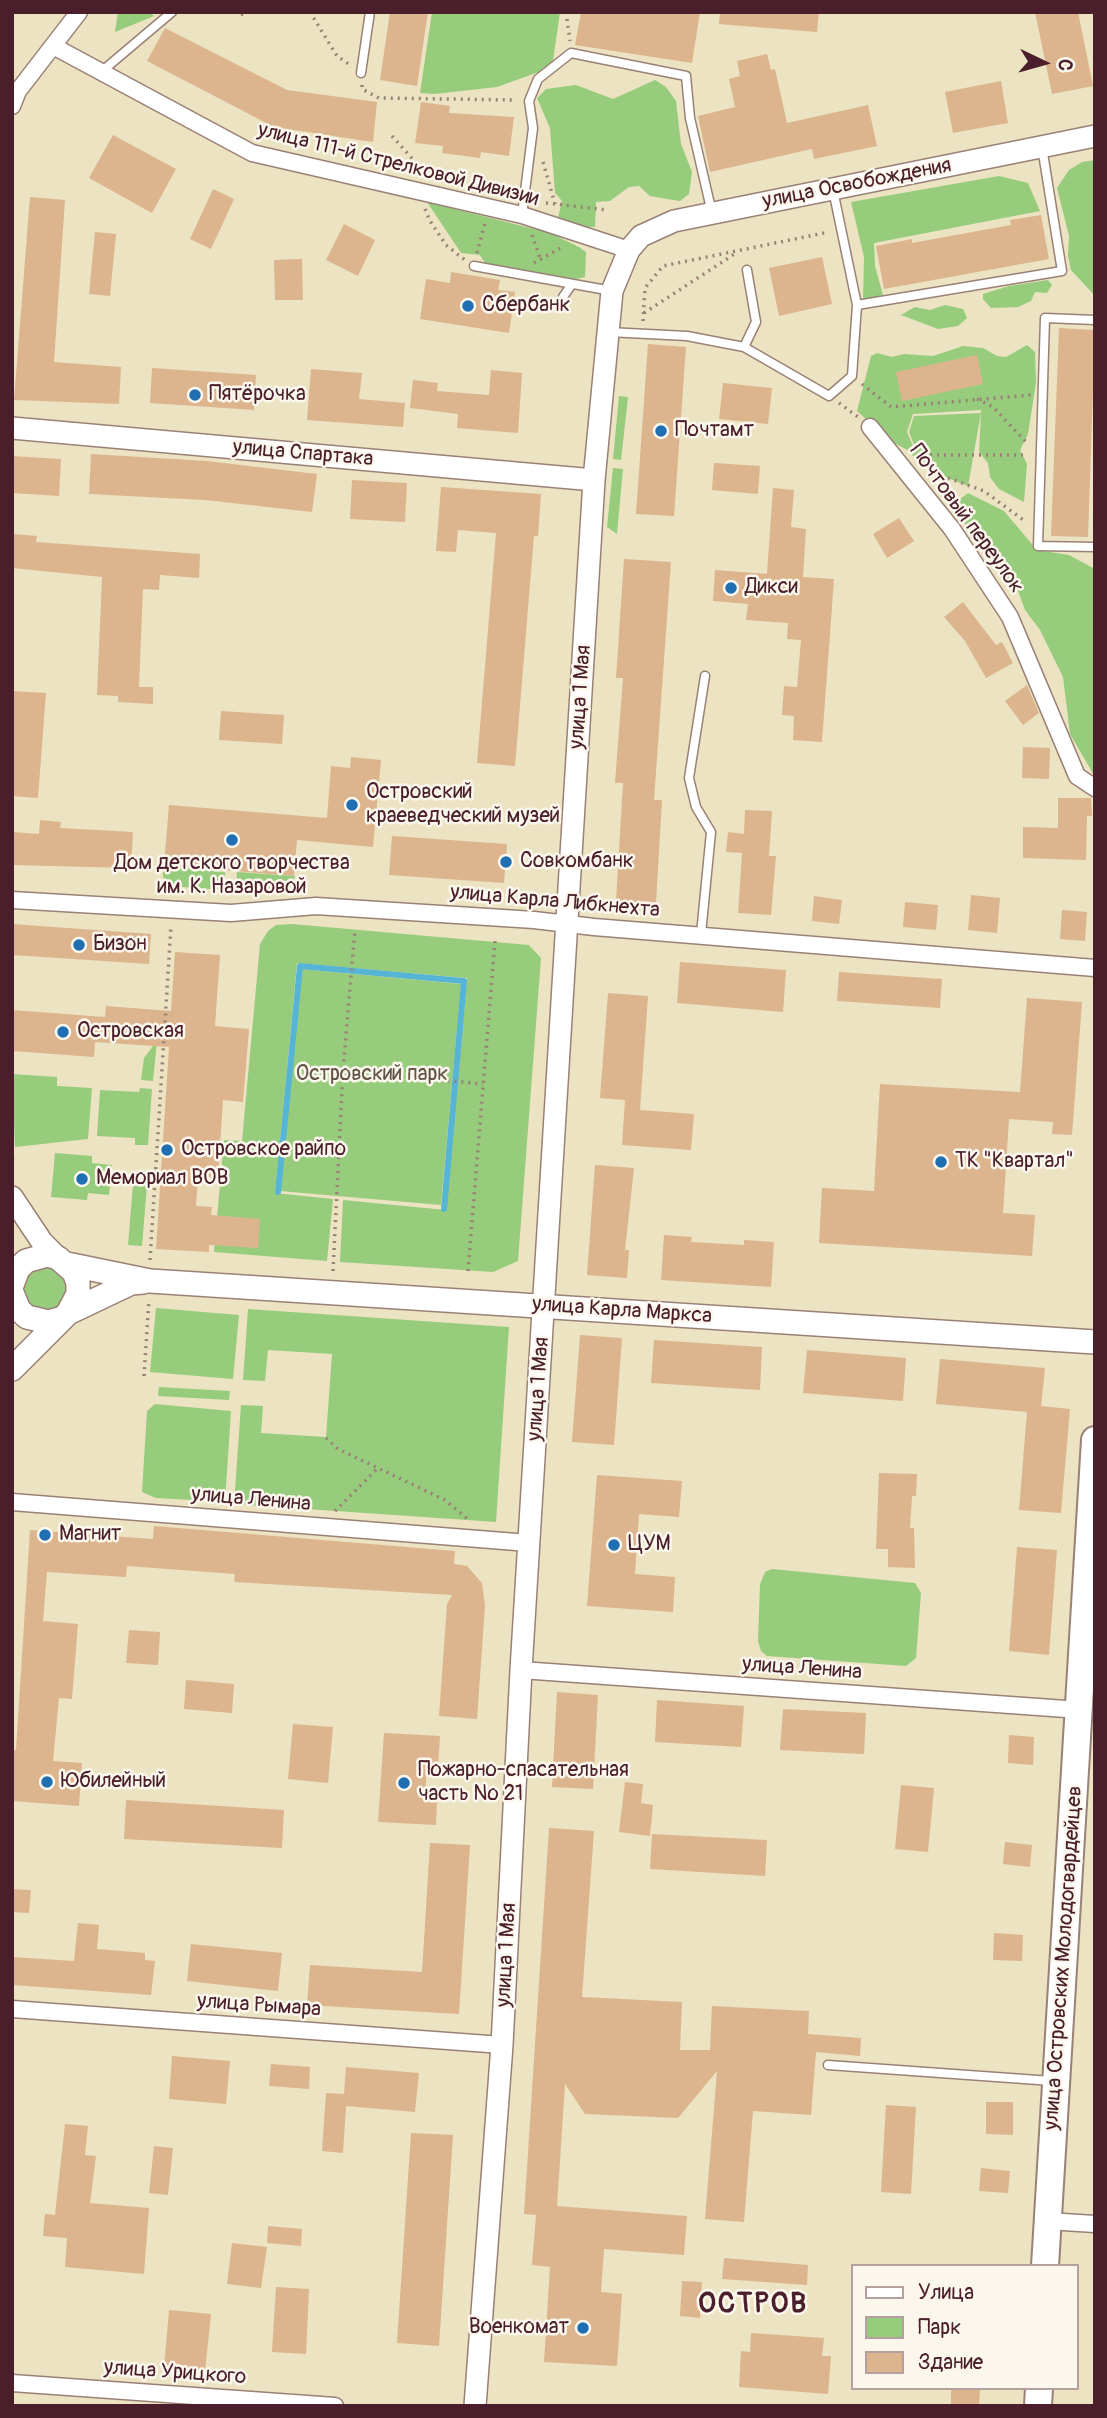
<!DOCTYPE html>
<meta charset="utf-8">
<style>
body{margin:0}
#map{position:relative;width:1107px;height:2418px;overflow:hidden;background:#ebe3c1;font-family:Pangolin,sans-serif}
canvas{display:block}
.frame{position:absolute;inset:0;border:14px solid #4a1f2b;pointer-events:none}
.legend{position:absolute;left:851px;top:2264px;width:228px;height:126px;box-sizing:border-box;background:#fbf7ec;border:2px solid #b4a19f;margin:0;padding:9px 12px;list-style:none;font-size:21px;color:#4a1f2b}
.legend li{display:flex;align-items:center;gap:14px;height:35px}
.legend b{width:35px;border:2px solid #b4a19f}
.north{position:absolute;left:1009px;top:28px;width:70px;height:70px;-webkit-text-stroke:5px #fbf7ec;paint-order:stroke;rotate:95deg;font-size:19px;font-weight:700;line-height:28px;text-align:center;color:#4a1f2b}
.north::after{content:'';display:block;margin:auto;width:24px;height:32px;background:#4a1f2b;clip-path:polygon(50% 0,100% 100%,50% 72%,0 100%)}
</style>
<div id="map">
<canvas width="1107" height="2418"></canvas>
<div class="frame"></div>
<ul class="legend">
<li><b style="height:9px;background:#fff"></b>Улица</li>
<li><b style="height:19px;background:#97cc7d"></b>Парк</li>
<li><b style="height:19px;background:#dcb58e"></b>Здание</li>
</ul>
<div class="north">С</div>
</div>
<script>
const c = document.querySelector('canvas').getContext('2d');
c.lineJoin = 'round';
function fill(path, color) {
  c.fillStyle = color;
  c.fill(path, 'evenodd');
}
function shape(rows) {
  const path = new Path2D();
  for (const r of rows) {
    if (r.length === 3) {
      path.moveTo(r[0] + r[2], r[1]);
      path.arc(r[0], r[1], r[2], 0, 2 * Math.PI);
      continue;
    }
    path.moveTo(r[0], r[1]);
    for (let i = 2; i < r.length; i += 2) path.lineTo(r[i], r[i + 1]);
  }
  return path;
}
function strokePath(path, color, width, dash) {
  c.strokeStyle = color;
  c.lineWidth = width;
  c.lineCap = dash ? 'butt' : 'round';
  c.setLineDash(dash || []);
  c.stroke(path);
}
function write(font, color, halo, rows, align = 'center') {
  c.font = font + ' Pangolin,sans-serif';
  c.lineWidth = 5;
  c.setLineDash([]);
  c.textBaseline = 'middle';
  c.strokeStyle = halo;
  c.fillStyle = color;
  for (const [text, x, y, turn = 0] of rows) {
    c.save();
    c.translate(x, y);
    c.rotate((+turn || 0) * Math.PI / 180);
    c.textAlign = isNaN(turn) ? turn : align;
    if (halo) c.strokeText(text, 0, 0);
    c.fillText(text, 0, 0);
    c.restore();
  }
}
fill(shape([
 [118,12,149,12,154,16,115,32],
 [432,12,560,12,553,61,544,70,497,87,435,94,420,93],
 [655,80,666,87,676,101,681,144,692,172,689,194,680,201,667,199,650,196,639,186,629,187,610,201,596,202,595,227,568,227,558,218,562,201,555,193,550,128,537,98,546,89,576,85,613,99],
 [1095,160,1095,296,1071,270,1068,256,1069,236,1057,188,1069,170,1082,162],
 [999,176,1028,183,1040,211,874,243,875,266,883,295,863,301,864,257,851,202],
 [427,202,550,233,579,247,586,252,585,277,576,279,485,263,480,255,461,253],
 [1048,280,1052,285,1047,293,1035,292,1031,301,1018,307,991,308,983,299,983,294,1009,286],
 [945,305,963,309,967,318,958,326,938,329,901,315,915,307,930,310],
 [1027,345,1035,352,1036,383,1028,434,1020,450,1027,464,1024,502,999,489,990,477,988,463,979,452,981,413,968,486,940,475,912,455,915,447,909,432,914,416,981,413,981,410,913,414,907,432,913,446,911,452,889,440,857,411,871,356,877,353,892,357,904,354,933,356,963,346,983,348,997,356,1006,357],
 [619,396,628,397,621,460,613,459],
 [613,468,623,469,617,534,607,527],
 [968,493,1004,511,1037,550,1069,555,1095,569,1095,777,1070,734,1063,677,1040,630,1025,610,1016,585,1007,577,1006,561,975,539,961,518,959,500],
 [163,866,225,872,224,890,168,886,163,877],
 [237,872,295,876,291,887,281,892,236,890],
 [292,924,529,945,541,958,518,1261,493,1272,340,1262,343,1200,446,1210,467,978,297,963,275,1193,333,1199,327,1261,214,1252,224,1140,242,1141,260,944,268,931,276,925],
 [300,969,461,984,441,1205,280,1191],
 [157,1041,153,1081,141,1080,144,1058],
 [12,1074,57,1077,57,1086,92,1088,88,1139,15,1147],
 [140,1088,152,1089,148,1145,135,1145,135,1138,97,1136,100,1090,139,1092],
 [55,1153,92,1156,92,1163,112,1165,109,1195,88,1193,87,1200,51,1197],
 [133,1184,147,1185,142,1246,128,1245],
 [45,1289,21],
 [156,1308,239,1315,233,1379,150,1372],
 [248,1309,509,1327,496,1522,234,1504,241,1405,263,1406,261,1433,326,1437,332,1354,268,1350,265,1381,243,1380],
 [159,1387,230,1391,229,1400,158,1396],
 [155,1404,231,1411,225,1502,156,1498,142,1492,147,1411],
 [772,1569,915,1583,921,1593,916,1658,906,1666,767,1656,761,1651,758,1641,760,1584,765,1572]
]), '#97cc7d');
strokePath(shape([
 [278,1192,300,966,464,981,444,1209]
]), '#56b4d4', 6);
fill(shape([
 [390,12,428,12,417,86,380,80],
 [581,12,700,12,692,63,575,45],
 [720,12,819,12,817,32,719,24],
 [1035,12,1078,12,1093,86,1052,94],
 [165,28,287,90,377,102,373,142,274,127,147,61],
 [767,54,771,70,775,69,787,123,868,105,877,146,814,159,812,149,710,172,698,116,735,107,729,79,740,76,737,61],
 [1001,81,1008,123,953,133,945,92],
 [421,102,450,106,449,113,514,117,509,156,481,152,480,158,442,153,443,146,415,143],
 [113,135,176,169,152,213,89,178],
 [213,189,234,199,211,249,190,239],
 [30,197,65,200,54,362,121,367,119,404,14,400],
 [1041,215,1049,259,884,289,876,246,912,239,912,243,1011,225,1010,220],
 [344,224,375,240,358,276,326,260],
 [95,232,116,234,110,296,89,294],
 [822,257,832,304,779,316,769,268],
 [302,259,303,300,275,300,274,260],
 [451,272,500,280,498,290,515,292,509,333,420,319,426,279,450,283],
 [1059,328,1095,330,1088,537,1051,536],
 [648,344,686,347,674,516,636,514],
 [977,355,983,384,902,401,896,372],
 [152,368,256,375,254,410,150,403],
 [311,369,362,373,359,399,405,403,403,427,307,420],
 [491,370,522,373,518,433,457,428,458,414,410,408,413,380,438,383,437,391,489,395],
 [723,383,772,388,768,424,719,419],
 [91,454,207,461,317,474,312,512,205,500,89,494],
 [12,456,61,459,59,496,12,493],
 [714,463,760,466,758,494,712,490],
 [352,480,407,483,405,522,350,519],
 [441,487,541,494,538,536,534,536,515,766,477,763,496,533,458,530,456,552,436,551],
 [773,488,794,490,791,527,806,529,803,577,834,579,822,742,793,740,794,716,782,715,784,686,797,687,801,640,787,639,788,623,746,620,748,604,713,601,715,570,767,574],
 [899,518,914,541,887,558,873,534],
 [12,534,37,536,36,542,200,554,199,578,160,575,159,590,143,589,139,687,153,687,153,704,118,702,118,696,97,695,102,577,12,568],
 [624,559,671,562,654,800,662,800,656,903,616,901,623,783,615,783,623,678,616,678],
 [963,602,996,645,1002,642,1013,663,986,678,965,641,944,617],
 [1027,685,1039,713,1023,725,1005,701],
 [12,691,46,693,38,798,12,796],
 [221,711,284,715,282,744,219,740],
 [1023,747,1050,748,1049,779,1022,778],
 [351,757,381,760,373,847,297,840,294,876,164,865,169,805,327,818,331,766,350,768],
 [1058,798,1091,798,1092,816,1087,816,1086,860,1023,858,1023,827,1058,828],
 [745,810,772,811,769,856,776,856,771,915,738,913,742,853,726,852,728,832,744,834],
 [40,820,61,822,60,828,133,832,131,868,12,865,12,832,39,834],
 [392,836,507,844,504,883,389,875],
 [971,895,1000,898,997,933,968,930],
 [814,896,842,900,839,924,812,921],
 [905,902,938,905,936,930,903,927],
 [1062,910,1087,912,1085,941,1060,939],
 [12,924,151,934,149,964,12,955],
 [175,952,220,955,215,1026,249,1029,243,1102,223,1100,218,1178,198,1176,196,1206,212,1207,211,1215,260,1219,258,1248,209,1245,209,1252,156,1249,169,1047,95,1042,94,1057,12,1051,12,1010,105,1017,106,1006,171,1011],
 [680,962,786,970,783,1012,677,1003],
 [839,972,942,979,940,1008,837,1001],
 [608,993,648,996,640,1110,694,1114,691,1150,622,1145,625,1100,600,1098],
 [1027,998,1082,1002,1072,1135,1052,1134,1053,1122,1009,1119,1003,1213,1035,1215,1032,1256,819,1243,822,1188,874,1191,880,1084,1020,1092],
 [595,1165,634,1168,625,1250,629,1250,627,1278,587,1275],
 [664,1235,692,1237,691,1242,744,1245,744,1240,774,1242,771,1287,661,1280],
 [580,1335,622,1338,614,1445,572,1442],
 [654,1340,762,1347,760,1390,651,1383],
 [807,1350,906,1358,903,1401,803,1393],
 [940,1359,1045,1368,1041,1406,1070,1409,1061,1513,1019,1510,1027,1412,936,1404],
 [879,1473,917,1474,916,1496,912,1496,910,1528,914,1528,915,1568,888,1567,888,1549,876,1549],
 [597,1475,682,1481,679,1517,639,1514,635,1574,675,1577,673,1612,587,1606],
 [154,1526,455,1551,454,1564,467,1566,482,1583,485,1606,477,1719,439,1716,447,1604,452,1595,234,1582,235,1574,127,1566,126,1577,47,1572,43,1621,78,1624,72,1699,59,1698,53,1761,82,1763,79,1806,12,1801,12,1750,16,1750,30,1530,153,1539],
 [1017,1547,1057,1550,1049,1655,1009,1651],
 [129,1630,160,1632,158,1665,126,1663],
 [186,1680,234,1684,232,1713,184,1709],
 [557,1692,598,1695,593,1789,552,1787],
 [657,1700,744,1706,741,1747,655,1742],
 [783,1709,866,1713,864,1754,780,1750],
 [293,1724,333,1727,328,1783,288,1779],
 [384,1733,440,1736,438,1767,427,1766,425,1799,437,1800,436,1825,378,1822],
 [1009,1735,1034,1737,1033,1765,1008,1763],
 [625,1782,643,1784,641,1803,653,1805,650,1836,619,1832],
 [901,1785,934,1788,928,1852,895,1849],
 [126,1800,284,1810,282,1848,124,1839],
 [549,1828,594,1831,582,1997,682,2002,680,2050,710,2050,712,2006,809,2011,808,2034,861,2038,860,2056,816,2052,811,2115,753,2111,744,2222,705,2219,717,2071,678,2118,585,2114,565,2084,557,2206,687,2216,684,2255,604,2249,601,2292,622,2294,617,2366,544,2362,550,2267,532,2265,536,2215,524,2214],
 [652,1834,767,1840,765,1876,650,1869],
 [1005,1842,1032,1845,1030,1867,1003,1864],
 [430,1843,470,1845,459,2014,307,2005,310,1965,422,1972],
 [12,1889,31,1890,29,1913,12,1912],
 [78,1923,99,1925,97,1949,145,1953,145,1960,155,1961,151,1995,12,1985,12,1957,74,1961],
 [994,1933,1023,1935,1022,1961,993,1960],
 [191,1944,282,1953,278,1991,187,1981],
 [172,2056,230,2061,226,2104,169,2099],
 [271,2064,310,2067,309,2089,269,2086],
 [346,2067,419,2073,415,2112,346,2106,343,2153,322,2151,326,2093,344,2094],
 [986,2102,1013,2102,1013,2135,986,2134],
 [886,2105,916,2107,911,2194,881,2192],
 [65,2124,88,2126,85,2155,96,2156,90,2203,149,2208,144,2274,65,2267,67,2238,43,2236,45,2214,55,2215],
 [411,2133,453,2135,439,2346,397,2343],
 [154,2146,173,2148,168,2195,149,2193],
 [981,2168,1010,2171,1008,2193,979,2191],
 [268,2226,302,2229,301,2246,267,2243],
 [232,2243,267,2247,261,2288,227,2284],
 [724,2258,808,2265,807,2285,722,2279],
 [682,2281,702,2282,700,2318,680,2316],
 [276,2287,309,2289,306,2354,272,2352],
 [169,2310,211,2314,205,2372,164,2368],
 [751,2333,824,2338,822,2356,831,2356,828,2394,739,2387,741,2351,750,2352],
 [951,2388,980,2388,979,2406,951,2406]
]), '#dcb58e');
const service = shape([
 [101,72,172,12],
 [361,73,370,12],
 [833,190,857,305,1062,271,1042,147],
 [522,215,533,128,529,101,538,79,571,53,686,76,690,118,712,213],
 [474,266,612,291],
 [563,297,572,284],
 [1095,320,1045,318,1038,546,1095,547],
 [608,332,687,336,744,347,829,396,852,376,857,305],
 [744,347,756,322,747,270],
 [701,934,711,832,696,807,689,778,705,676],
 [828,2065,1052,2081]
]);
const minor = shape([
 [53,46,252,153,522,215,629,250],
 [12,106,18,91,79,12],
 [870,427,952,529,1010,617,1077,776,1095,788],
 [12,900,231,913,316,906,534,920,594,927,1095,968],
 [12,1502,529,1543],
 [521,1670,1080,1710],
 [12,2009,502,2045],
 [1047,2221,1095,2224],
 [12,2383,335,2406]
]);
const tertiary = shape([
 [12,428,594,480],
 [12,1197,42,1242,58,1258],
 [475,2406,502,2045,521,1670,594,480,612,291,629,250,641,236,674,221,1095,136]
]);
const secondary = shape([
 [67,1264,150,1281,1095,1342],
 [12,1285,18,1269,26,1261,47,1255,58,1258,74,1272,78,1283,78,1294,68,1313],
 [12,1293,19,1310,27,1317,48,1322,59,1319],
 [12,1369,68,1313,131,1283,143,1282]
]);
const primary = shape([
 [1045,2266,1095,1440],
 [1038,2406,1039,2388]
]);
strokePath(service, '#9a8176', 11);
strokePath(minor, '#9a8176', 19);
strokePath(tertiary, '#9a8176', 24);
strokePath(secondary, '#9a8176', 26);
strokePath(primary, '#9a8176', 30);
strokePath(shape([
 [310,12,337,56,350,65],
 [566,12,570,41],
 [241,15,245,12],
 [362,85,362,89,379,98,516,100],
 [392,136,426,174],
 [543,162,555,204],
 [546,203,607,210],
 [425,209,430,221,446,245,465,260],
 [532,235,541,261],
 [477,253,485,223],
 [534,263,564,246],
 [644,313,736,253],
 [643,321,645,288,663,266,829,232],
 [862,384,891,407,1031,395],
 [977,399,993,407,1027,443],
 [839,403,858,417],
 [916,455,1027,455],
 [924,464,940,475,984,491,1026,522],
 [343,1070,483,1084],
 [12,1158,15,1156],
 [150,1260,171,926],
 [333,1271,343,1070,355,929],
 [468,1271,495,941],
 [144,1376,149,1299],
 [326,1438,338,1449,445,1500,469,1520],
 [335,1511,378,1468]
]), '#9a8176', 3.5, [2, 5]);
strokePath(service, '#fff', 8);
strokePath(minor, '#fff', 16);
strokePath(tertiary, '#fff', 21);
strokePath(secondary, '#fff', 23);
strokePath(primary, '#fff', 26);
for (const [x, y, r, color] of [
 [468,306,7,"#1f6fb2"],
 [195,395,7,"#1f6fb2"],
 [661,431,7,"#1f6fb2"],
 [731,588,7,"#1f6fb2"],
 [352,805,7,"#1f6fb2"],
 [232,840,7,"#1f6fb2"],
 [506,862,7,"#1f6fb2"],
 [79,945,7,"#1f6fb2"],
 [63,1032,7,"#1f6fb2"],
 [167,1150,7,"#1f6fb2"],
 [941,1162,7,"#1f6fb2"],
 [82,1179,7,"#1f6fb2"],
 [45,1535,7,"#1f6fb2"],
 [614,1545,7,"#1f6fb2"],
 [47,1782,7,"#1f6fb2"],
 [404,1783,7,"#1f6fb2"],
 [583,2328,7,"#1f6fb2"]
]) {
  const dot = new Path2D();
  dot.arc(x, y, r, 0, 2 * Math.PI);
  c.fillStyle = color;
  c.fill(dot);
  strokePath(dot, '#fbf7ec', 2.5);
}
write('21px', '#4a1f2b', '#fbf7ec', [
 ["улица 111-й Стрелковой Дивизии",398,165,14],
 ["улица Освобождения",857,184,-11],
 ["улица Спартака",303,454,5],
 ["Почтовый переулок",966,519,54],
 ["улица 1 Мая",581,697,-86],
 ["улица Карла Либкнехта",555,902,5],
 ["улица Карла Маркса",622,1311,4],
 ["улица 1 Мая",539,1389,-86],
 ["улица Ленина",251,1500,5],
 ["улица Ленина",802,1669,4],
 ["улица 1 Мая",507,1955,-87],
 ["улица Островских Молодогвардейцев",1064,1958,-86],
 ["улица Рымара",259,2006,4],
 ["улица Урицкого",175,2373,4]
]);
write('21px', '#4a1f2b', '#fbf7ec', [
 ["Сбербанк",482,306],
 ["Пятёрочка",209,395],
 ["Почтамт",675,431],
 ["Дикси",745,588],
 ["Островский",366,793],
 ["краеведческий музей",366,817],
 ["Совкомбанк",520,862],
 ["Дом детского творчества",232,864,"center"],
 ["им. К. Назаровой",232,888,"center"],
 ["Бизон",93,945],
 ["Островская",77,1032],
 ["Островское райпо",181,1150],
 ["ТК \"Квартал\"",955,1162],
 ["Мемориал ВОВ",96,1179],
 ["Магнит",59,1535],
 ["ЦУМ",628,1545],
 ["Пожарно-спасательная",418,1771],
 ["часть № 21",418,1795],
 ["Юбилейный",61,1782],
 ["Военкомат",569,2328,"right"]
], 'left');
write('21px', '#615344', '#fbf7ec', [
 ["Островский парк",372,1075]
]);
c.letterSpacing = '2px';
write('bold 28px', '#4a1f2b', '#fbf7ec', [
 ["ОСТРОВ",753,2305]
]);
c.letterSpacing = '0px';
</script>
